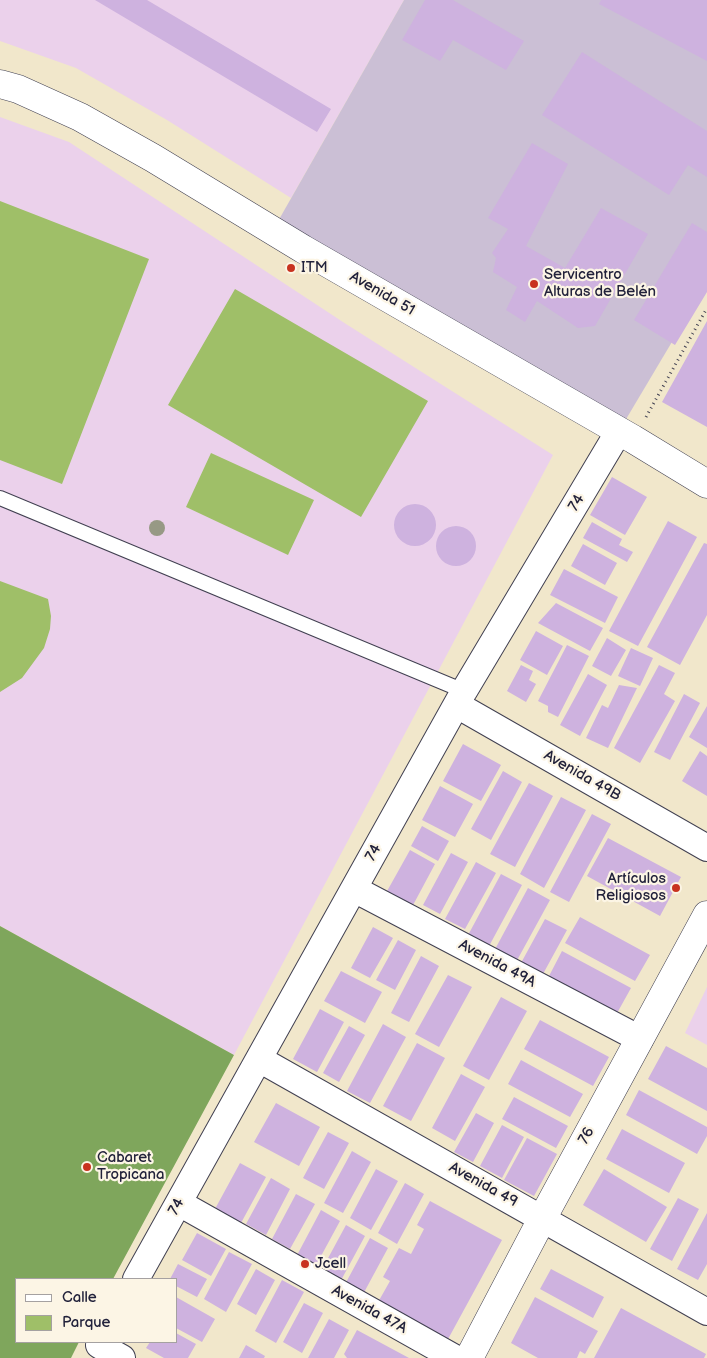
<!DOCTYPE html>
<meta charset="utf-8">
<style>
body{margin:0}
#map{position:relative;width:707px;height:1358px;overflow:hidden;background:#f1e7cb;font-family:"Balsamiq Sans",sans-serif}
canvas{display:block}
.legend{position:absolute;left:15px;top:1278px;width:162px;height:65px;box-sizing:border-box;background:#fcf5e5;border:1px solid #a5a1a1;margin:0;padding:6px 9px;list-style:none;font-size:15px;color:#22223b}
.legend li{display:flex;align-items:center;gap:10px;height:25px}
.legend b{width:25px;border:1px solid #a5a1a1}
</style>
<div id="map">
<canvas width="707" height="1358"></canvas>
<ul class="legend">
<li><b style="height:6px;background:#fff"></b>Calle</li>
<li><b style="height:14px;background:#9fbf68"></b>Parque</li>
</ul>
</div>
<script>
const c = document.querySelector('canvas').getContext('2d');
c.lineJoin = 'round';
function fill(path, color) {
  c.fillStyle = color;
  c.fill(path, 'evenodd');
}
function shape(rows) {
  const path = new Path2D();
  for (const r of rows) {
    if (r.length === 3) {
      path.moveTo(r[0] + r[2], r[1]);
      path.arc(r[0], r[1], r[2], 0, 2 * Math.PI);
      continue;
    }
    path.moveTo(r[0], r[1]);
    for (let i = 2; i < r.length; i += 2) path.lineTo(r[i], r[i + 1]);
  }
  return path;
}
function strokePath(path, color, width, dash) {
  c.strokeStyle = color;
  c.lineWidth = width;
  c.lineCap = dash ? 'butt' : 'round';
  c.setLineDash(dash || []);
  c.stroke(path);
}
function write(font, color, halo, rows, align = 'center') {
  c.font = font + ' "Balsamiq Sans",sans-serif';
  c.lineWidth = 4.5;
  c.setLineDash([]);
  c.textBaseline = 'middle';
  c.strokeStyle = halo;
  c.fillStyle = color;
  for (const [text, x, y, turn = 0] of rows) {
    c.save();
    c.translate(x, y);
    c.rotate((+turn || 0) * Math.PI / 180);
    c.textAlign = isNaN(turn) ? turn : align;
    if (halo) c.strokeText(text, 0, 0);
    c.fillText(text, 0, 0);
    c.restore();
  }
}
fill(shape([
 [0,0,404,0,291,198,167,120,76,68,0,41],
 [0,117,69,142,346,324,553,455,234,1055,0,926],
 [707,987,707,1045,685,1033]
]), '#ebd1eb');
fill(shape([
 [404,0,707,0,707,283,619,431,273,230]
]), '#cbbfd5');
fill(shape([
 [0,201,149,259,62,484,0,460],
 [235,289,428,401,361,517,168,405],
 [211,453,314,500,288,555,186,507],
 [0,581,48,599,51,616,50,629,44,648,22,678,0,692]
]), '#9fbf68');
fill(shape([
 [0,926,234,1055,113,1279,16,1279,16,1342,79,1342,71,1358,0,1358]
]), '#7fa65c');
fill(shape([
 [95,0,147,0,331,109,317,132],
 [425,0,453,0,524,41,506,70,453,40,440,61,402,40],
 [601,0,707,0,707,61,599,4],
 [582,52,707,131,707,177,688,165,669,195,542,115],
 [532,143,568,164,526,246,565,268,601,208,648,234,595,326,578,328,537,301,525,322,506,310,517,287,493,272,496,258,492,253,508,229,488,218],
 [692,223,707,232,707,292,675,345,634,320],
 [707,321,707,427,662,402],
 [612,477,647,497,625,535,590,515],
 [415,525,21],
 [668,521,697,537,638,646,609,631],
 [592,522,622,539,619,545,633,552,627,562,583,538],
 [456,546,20],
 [704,543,707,544,707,615,680,665,647,647],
 [583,544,617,563,605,585,571,566],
 [564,569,618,597,605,623,550,595],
 [556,603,603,628,590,651,538,623],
 [536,631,563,646,547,675,520,660],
 [607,638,626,650,611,676,592,666],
 [567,645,589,656,558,717,548,712,548,706,538,701],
 [631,648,653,658,640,686,618,676],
 [521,665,533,671,529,680,536,684,526,702,507,691],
 [659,665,675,673,664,694,675,701,640,763,614,748],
 [588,674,607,685,580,736,560,725],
 [619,685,637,688,608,748,586,738,602,705,608,708],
 [684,694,700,703,670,760,654,752],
 [707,706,707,748,689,737],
 [463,744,501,765,481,801,443,781],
 [700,751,707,756,707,796,682,781],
 [503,771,522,782,491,840,471,829],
 [529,783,553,796,515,867,490,854],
 [440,786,473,804,455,837,422,820],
 [561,797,586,810,544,888,520,874],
 [592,814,611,824,569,902,550,892],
 [422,826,449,841,438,861,411,846],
 [608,838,681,877,660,916,587,876],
 [410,850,435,864,412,907,386,893],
 [451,853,468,862,440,914,423,905],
 [476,862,496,873,465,929,445,919],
 [501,874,522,885,488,948,467,937],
 [528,888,550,900,515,964,493,953],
 [580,917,650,955,635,981,565,943],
 [545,919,567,930,543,974,521,963],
 [373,927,393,938,370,978,351,968],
 [398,940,416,950,395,990,376,980],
 [562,951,631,988,616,1015,548,978],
 [421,956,439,966,409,1022,391,1013],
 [341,971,382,992,365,1023,324,1001],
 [448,975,472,987,439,1047,415,1034],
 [501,997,527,1011,489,1080,463,1066],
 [320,1009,344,1022,317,1072,293,1059],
 [540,1020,609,1057,593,1086,524,1049],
 [383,1024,406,1037,370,1103,347,1091],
 [349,1026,365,1035,339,1082,323,1073],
 [417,1043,445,1058,411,1121,383,1106],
 [666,1046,707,1068,707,1111,648,1079],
 [521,1060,583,1094,570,1117,508,1084],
 [461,1074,485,1087,455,1141,432,1128],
 [639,1090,707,1127,707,1136,697,1154,626,1115],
 [514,1097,568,1126,556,1148,502,1119],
 [276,1103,320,1127,299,1166,254,1142],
 [476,1113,494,1123,473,1162,454,1152],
 [502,1125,524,1137,502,1178,480,1166],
 [622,1129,685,1163,669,1193,606,1159],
 [328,1132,349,1143,324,1189,303,1178],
 [527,1138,557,1154,534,1196,504,1180],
 [352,1151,371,1162,343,1213,324,1203],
 [240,1163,266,1177,241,1223,215,1209],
 [376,1169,398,1181,371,1230,350,1218],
 [604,1169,667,1207,646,1242,583,1205],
 [271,1178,290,1189,266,1235,246,1224],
 [405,1183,424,1194,397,1244,378,1233],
 [296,1194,315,1204,290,1249,272,1239],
 [678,1198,699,1209,672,1261,650,1249],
 [430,1201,502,1240,447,1341,377,1304,390,1281,383,1277,399,1248,411,1254,424,1229,417,1225],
 [321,1210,340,1221,314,1269,295,1259],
 [707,1213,707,1264,698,1280,677,1269],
 [346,1225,365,1236,339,1284,320,1273],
 [197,1233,226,1249,211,1276,182,1260],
 [370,1238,388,1248,361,1298,343,1288],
 [229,1252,252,1264,226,1312,204,1299],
 [178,1264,207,1279,197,1297,176,1286,176,1279,170,1279],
 [256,1269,275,1280,256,1315,237,1304],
 [551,1269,604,1297,593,1318,540,1289],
 [282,1280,304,1292,276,1343,255,1331],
 [176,1297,215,1319,202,1342,176,1328],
 [535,1297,598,1331,585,1354,580,1351,577,1358,538,1358,511,1343],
 [304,1303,323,1313,302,1353,283,1342],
 [621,1308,706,1354,704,1358,594,1358],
 [329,1319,349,1330,334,1358,308,1358],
 [357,1330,409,1358,347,1358,344,1354],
 [176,1333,196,1344,188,1358,164,1358,146,1348,150,1342,176,1342],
 [246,1345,265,1356,264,1358,239,1358]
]), '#ceb2df');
const lane = shape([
 [0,498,464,691]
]);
const street = shape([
 [457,705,707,848],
 [354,889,640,1039],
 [259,1059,707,1312],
 [179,1203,455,1358],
 [136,1279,464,691,619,431],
 [99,1345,122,1358]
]);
const secondary = shape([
 [469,1358,542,1219,707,915]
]);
const primary = shape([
 [0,84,18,89,80,117,153,158,303,249,633,439,707,484]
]);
strokePath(lane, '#414051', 16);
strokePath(street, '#414051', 28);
strokePath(secondary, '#414051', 29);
strokePath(primary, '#414051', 29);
strokePath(shape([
 [646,417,707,308]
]), '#414051', 3, [1, 4]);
strokePath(lane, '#fff', 14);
strokePath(street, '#fff', 26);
strokePath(secondary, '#fff', 28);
strokePath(primary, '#fff', 28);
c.fillStyle = '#979985';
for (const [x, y] of [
 [157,528]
]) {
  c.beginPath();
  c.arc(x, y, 8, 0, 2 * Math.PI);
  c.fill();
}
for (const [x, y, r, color] of [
 [291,268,5,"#c8321e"],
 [534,284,5,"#c8321e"],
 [676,888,5,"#c8321e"],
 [87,1167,5,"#c8321e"],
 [305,1264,5,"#c8321e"]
]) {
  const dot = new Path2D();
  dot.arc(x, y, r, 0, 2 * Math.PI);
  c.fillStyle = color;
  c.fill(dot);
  strokePath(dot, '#fcf5e5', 2);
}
write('15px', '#22223b', '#fcf5e5', [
 ["ITM",301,268],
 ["Servicentro",544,275],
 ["Alturas de Belén",544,292],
 ["Artículos",666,879,"right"],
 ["Religiosos",666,896,"right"],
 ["Cabaret",97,1158],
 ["Tropicana",97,1175],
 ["Jcell",315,1264]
], 'left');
write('15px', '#22223b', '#fcf5e5', [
 ["Avenida 51",382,294,30],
 ["74",577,503,-59],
 ["Avenida 49B",582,776,30],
 ["74",374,853,-61],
 ["Avenida 49A",497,964,28],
 ["76",587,1136,-61],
 ["Avenida 49",483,1185,29],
 ["74",177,1207,-61],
 ["Avenida 47A",369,1310,29]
]);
</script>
